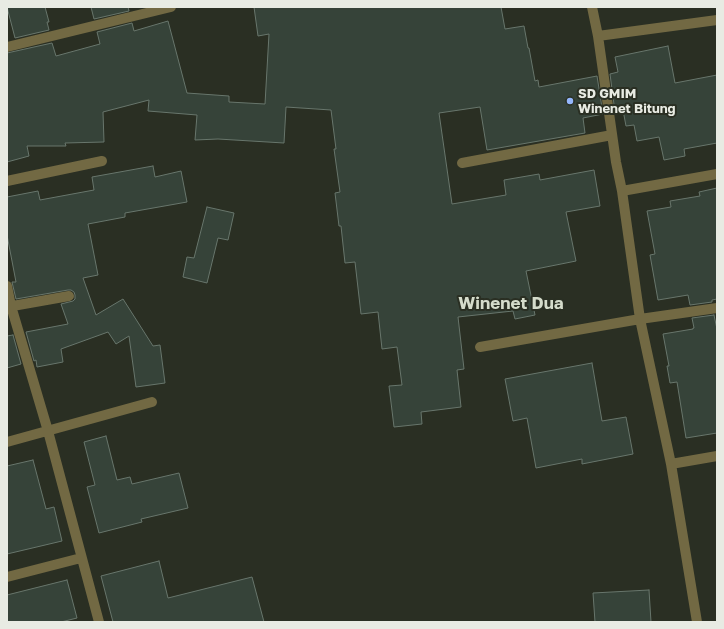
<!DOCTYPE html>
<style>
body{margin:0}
#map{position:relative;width:724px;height:629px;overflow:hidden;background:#2a2f23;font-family:"Golos Text",sans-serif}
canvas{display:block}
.frame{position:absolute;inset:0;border:8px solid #e8ebe3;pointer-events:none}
</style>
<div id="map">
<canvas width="724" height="629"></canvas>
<div class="frame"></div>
</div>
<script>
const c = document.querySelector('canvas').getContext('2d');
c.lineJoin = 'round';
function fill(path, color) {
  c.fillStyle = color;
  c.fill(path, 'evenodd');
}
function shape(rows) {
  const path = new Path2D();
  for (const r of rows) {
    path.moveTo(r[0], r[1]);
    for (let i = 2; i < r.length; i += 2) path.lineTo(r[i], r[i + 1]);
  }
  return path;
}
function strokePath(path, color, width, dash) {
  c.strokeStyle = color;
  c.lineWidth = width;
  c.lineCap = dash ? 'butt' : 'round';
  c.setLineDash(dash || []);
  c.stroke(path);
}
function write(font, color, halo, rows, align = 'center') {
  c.font = font + ' "Golos Text",sans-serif';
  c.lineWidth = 4;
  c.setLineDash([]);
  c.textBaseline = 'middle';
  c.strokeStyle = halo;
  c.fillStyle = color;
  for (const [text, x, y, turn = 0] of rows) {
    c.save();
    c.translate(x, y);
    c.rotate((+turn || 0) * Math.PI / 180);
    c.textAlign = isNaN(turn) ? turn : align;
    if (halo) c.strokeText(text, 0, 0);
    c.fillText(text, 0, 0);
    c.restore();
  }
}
const building = shape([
 [7,7,45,7,49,22,47,22,49,30,15,38,7,7],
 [91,7,128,7,129,11,94,19,91,7],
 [254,7,501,7,505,29,524,26,528,48,529,48,535,81,538,80,539,87,597,76,603,114,583,118,585,133,487,150,480,107,439,113,452,204,506,195,504,180,539,174,540,180,594,170,600,206,566,212,576,261,526,271,535,315,515,319,513,311,458,317,464,369,457,370,461,407,421,412,422,424,394,427,389,386,402,385,397,347,382,349,378,312,361,314,355,262,345,263,341,226,339,226,335,193,340,192,334,149,336,149,331,110,286,107,284,143,218,139,195,140,197,115,148,111,149,100,103,112,104,142,65,143,66,146,27,146,29,156,7,162,7,53,52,43,56,56,100,44,97,32,132,23,134,31,168,21,187,93,229,96,229,102,265,104,269,34,258,36,254,7],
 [668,46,675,83,717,75,717,143,684,149,685,156,664,160,659,137,637,141,634,125,626,126,623,110,615,112,610,74,618,72,615,57,668,46],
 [153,166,155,177,181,171,187,202,125,213,125,217,88,224,98,275,83,278,96,315,123,299,153,346,160,345,165,383,136,387,129,336,116,344,108,332,61,349,63,362,37,367,36,360,34,361,26,332,68,324,61,304,73,301,75,299,75,295,74,292,71,290,68,290,16,299,12,282,16,282,7,235,7,197,38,191,40,200,94,190,92,177,153,166],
 [717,188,717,299,712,300,712,302,690,305,688,295,658,300,650,255,655,254,647,211,671,207,670,201,700,196,699,192,717,188],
 [207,207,234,213,228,240,218,238,207,283,183,277,187,257,194,258,207,207],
 [714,315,717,329,717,433,686,438,677,382,670,383,667,366,669,366,663,334,693,329,693,328,694,328,692,318,714,315],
 [13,335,21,364,7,368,7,336,13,335],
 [592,363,602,421,626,417,633,454,582,464,582,459,536,468,527,418,513,421,505,379,592,363],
 [106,436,117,480,130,477,132,484,179,473,188,508,141,519,142,522,99,533,87,487,95,485,84,442,106,436],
 [33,460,46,509,54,507,62,541,7,554,7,466,33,460],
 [159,561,168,598,252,577,264,622,113,622,101,576,159,561],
 [67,580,77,618,61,622,7,622,7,595,67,580],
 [649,590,651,622,595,622,593,593,649,590]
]);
fill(building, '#364339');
strokePath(building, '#68766c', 1);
strokePath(shape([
 [592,7,598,36,616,162,622,191,640,319,671,464,697,622],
 [598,36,717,20],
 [7,47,171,7],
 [462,163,612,135],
 [7,181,102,161],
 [622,191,717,174],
 [7,286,11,306,48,431,99,622],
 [7,307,69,296],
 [480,347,640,319,717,308],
 [7,442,152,402],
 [671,464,717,456],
 [7,577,81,558]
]), '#726943', 10);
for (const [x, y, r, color] of [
 [570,101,4,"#94b7fd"]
]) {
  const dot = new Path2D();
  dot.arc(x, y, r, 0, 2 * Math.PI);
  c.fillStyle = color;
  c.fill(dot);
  strokePath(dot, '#2a2f23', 1.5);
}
write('bold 13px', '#e8ebe3', '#2a2f23', [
 ["SD GMIM",578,94],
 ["Winenet Bitung",578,109]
], 'left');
write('bold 17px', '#d5dccb', '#2a2f23', [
 ["Winenet Dua",511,304]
]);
</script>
